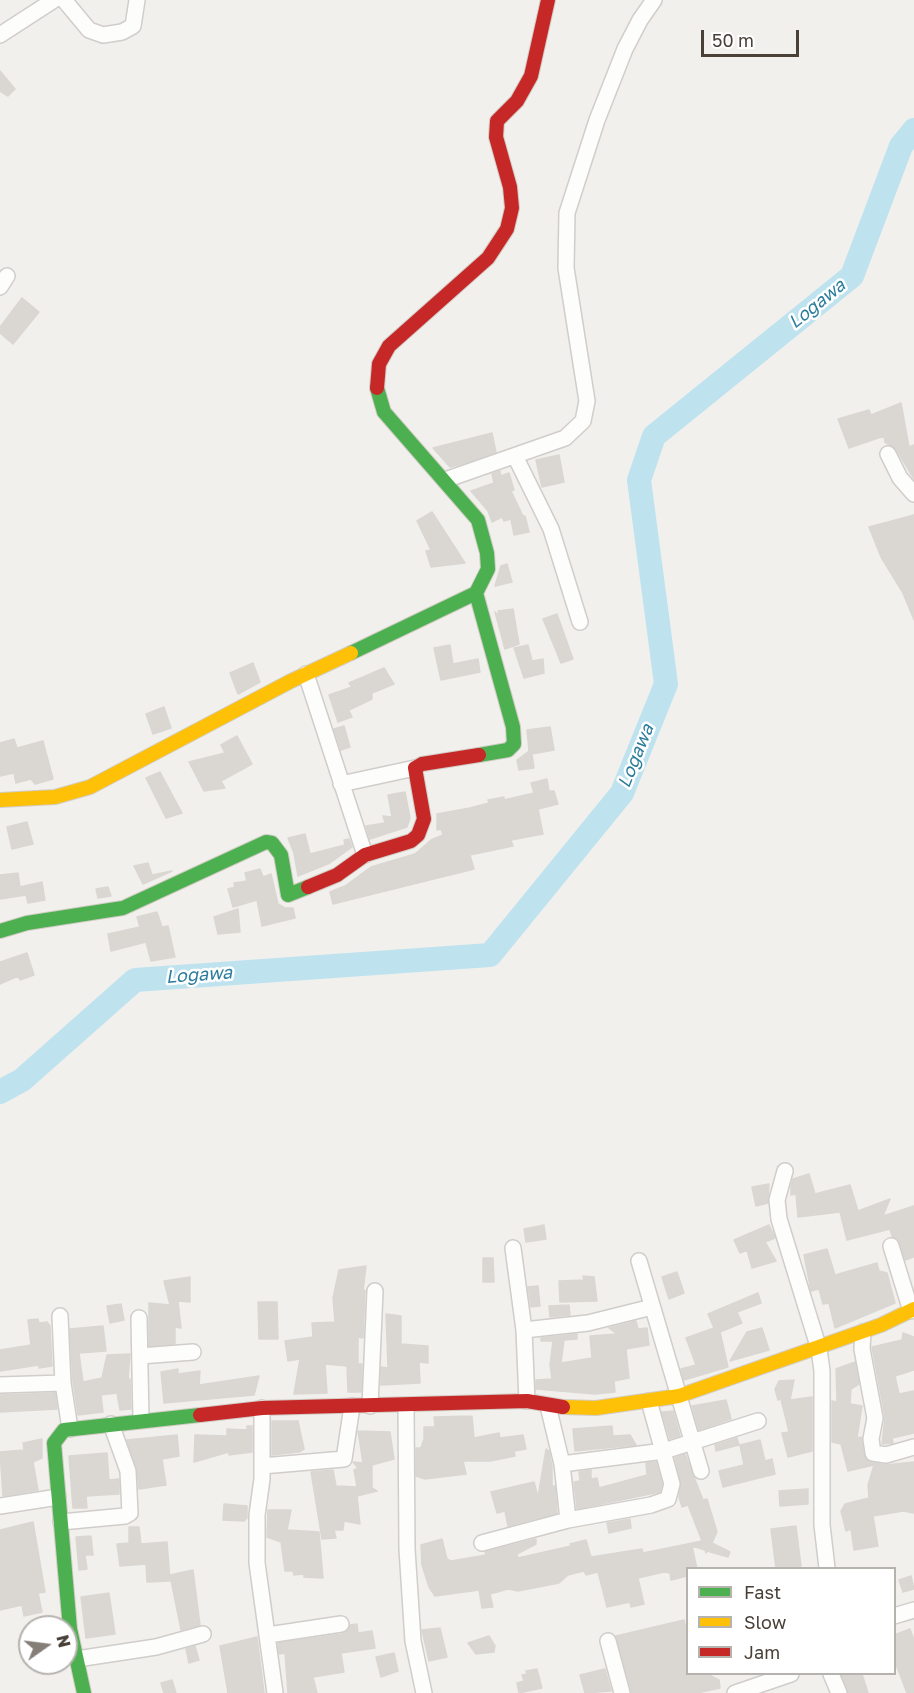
<!DOCTYPE html>
<style>
body{margin:0}
#map{position:relative;width:914px;height:1693px;overflow:hidden;background:#f2f0ed;font-family:"Golos Text",sans-serif}
canvas{display:block}
.legend{position:absolute;left:686px;top:1567px;width:210px;height:108px;box-sizing:border-box;background:#fff;border:2px solid #b6b3af;margin:0;padding:8px 10px;list-style:none;font-size:18px;color:#494038}
.legend li{display:flex;align-items:center;gap:12px;height:30px}
.legend b{width:30px;border:2px solid #b6b3af}
.north{position:absolute;left:18px;top:1615px;width:60px;height:60px;box-sizing:border-box;background:#fff;border:2px solid #b6b3af;border-radius:50%;rotate:76deg;font-size:16px;font-weight:700;line-height:24px;text-align:center;color:#494038}
.north::after{content:'';display:block;margin:auto;width:21px;height:27px;background:#847e77;clip-path:polygon(50% 0,100% 100%,50% 72%,0 100%)}
.scale{position:absolute;left:701px;top:30px;width:98px;height:27px;box-sizing:border-box;border:3px solid #494038;border-top:0;padding-left:8px;font-size:18px;line-height:21px;white-space:nowrap;color:#494038;-webkit-text-stroke:4px #fff;paint-order:stroke}
</style>
<div id="map">
<canvas width="914" height="1693"></canvas>
<ul class="legend">
<li><b style="height:8px;background:#4caf50"></b>Fast</li>
<li><b style="height:8px;background:#ffc107"></b>Slow</li>
<li><b style="height:8px;background:#c62828"></b>Jam</li>
</ul>
<div class="north">N</div>
<div class="scale">50 m</div>
</div>
<script>
const c = document.querySelector('canvas').getContext('2d');
c.lineJoin = 'round';
function shape(rows) {
  const path = new Path2D();
  for (const r of rows) {
    path.moveTo(r[0], r[1]);
    for (let i = 2; i < r.length; i += 2) path.lineTo(r[i], r[i + 1]);
  }
  return path;
}
function strokePath(path, color, width, dash) {
  c.strokeStyle = color;
  c.lineWidth = width;
  c.lineCap = dash ? 'butt' : 'round';
  c.setLineDash(dash || []);
  c.stroke(path);
}
function fill(path, color) {
  c.fillStyle = color;
  c.fill(path, 'evenodd');
}
function write(font, color, halo, rows, align = 'center') {
  c.font = font + ' "Golos Text",sans-serif';
  c.lineWidth = 5;
  c.setLineDash([]);
  c.textBaseline = 'middle';
  c.strokeStyle = halo;
  c.fillStyle = color;
  for (const [text, x, y, turn = 0] of rows) {
    c.save();
    c.translate(x, y);
    c.rotate((+turn || 0) * Math.PI / 180);
    c.textAlign = isNaN(turn) ? turn : align;
    if (halo) c.strokeText(text, 0, 0);
    c.fillText(text, 0, 0);
    c.restore();
  }
}
strokePath(shape([
 [0,1092,22,1080,135,980,490,955,622,793,666,684,639,480,654,436,852,276,901,146,914,130]
]), '#bee3ef', 24);
const building = shape([
 [0,71,15,89,8,96,0,91,0,71],
 [22,298,39,312,13,344,0,333,0,327,22,298],
 [901,403,909,447,914,445,914,479,896,449,885,442,884,436,849,448,838,419,869,410,871,415,901,403],
 [492,433,496,452,462,464,450,467,433,448,492,433],
 [559,455,564,482,542,487,536,460,559,455],
 [500,471,501,476,509,473,514,490,511,491,523,516,525,516,529,532,514,535,511,519,504,521,502,517,492,522,488,511,471,491,494,483,492,474,500,471],
 [432,512,465,563,431,567,426,551,431,550,417,521,432,512],
 [914,515,914,620,903,593,881,557,869,527,914,515],
 [507,564,512,582,495,586,501,566,507,564],
 [513,609,519,644,505,649,495,612,499,617,498,611,513,609],
 [557,614,573,659,561,663,543,619,557,614],
 [450,645,453,664,478,659,480,672,441,680,434,648,450,645],
 [528,645,532,661,543,659,544,673,524,678,514,648,528,645],
 [253,663,260,682,238,694,230,673,253,663],
 [384,668,394,684,372,693,372,699,349,710,352,717,338,722,329,695,352,687,349,683,384,668],
 [164,707,171,728,153,734,146,714,164,707],
 [344,726,350,747,341,750,334,729,344,726],
 [550,727,554,750,532,754,534,768,519,770,517,760,529,751,527,730,550,727],
 [237,736,252,764,221,781,225,788,204,791,189,762,225,753,221,745,237,736],
 [14,739,17,748,43,741,53,779,35,784,31,779,16,783,14,773,0,776,0,743,14,739],
 [160,772,182,813,166,818,146,778,160,772],
 [547,779,549,791,554,791,558,804,538,809,543,834,511,840,513,846,470,855,474,869,333,904,330,892,345,886,371,867,415,854,431,840,443,835,441,829,437,830,437,814,470,808,489,803,488,800,504,797,504,800,534,793,531,783,547,779],
 [405,792,410,818,407,827,370,839,366,826,385,823,383,816,392,817,388,795,405,792],
 [27,822,33,844,12,849,7,827,27,822],
 [305,834,310,854,345,845,344,840,349,839,352,847,330,863,298,876,294,853,288,838,305,834],
 [148,863,152,875,172,871,143,884,134,866,148,863],
 [260,869,263,877,271,874,278,904,285,908,293,908,295,918,262,926,257,900,233,907,228,889,235,887,234,883,247,881,245,873,260,869],
 [18,873,20,887,42,882,45,900,28,903,26,895,0,899,0,875,18,873],
 [108,887,111,896,98,898,96,889,108,887],
 [238,909,240,932,218,934,214,917,238,909],
 [157,912,162,927,168,926,175,957,151,961,146,942,111,951,108,934,140,927,137,917,157,912],
 [27,953,34,975,20,980,18,976,0,984,0,962,27,953],
 [809,1174,815,1194,850,1185,858,1211,890,1199,883,1216,914,1206,914,1257,905,1260,900,1243,892,1236,890,1229,847,1240,840,1212,798,1217,796,1194,791,1195,791,1187,793,1179,809,1174],
 [769,1184,768,1203,756,1206,752,1187,769,1184],
 [544,1225,546,1239,526,1242,524,1229,544,1225],
 [769,1225,775,1238,765,1242,776,1261,752,1268,747,1250,740,1253,734,1240,769,1225],
 [827,1249,835,1275,877,1263,879,1271,887,1273,895,1303,835,1328,829,1303,823,1304,819,1289,811,1291,804,1255,827,1249],
 [483,1258,493,1258,494,1282,483,1282,483,1258],
 [366,1266,363,1291,365,1290,363,1338,358,1337,358,1364,362,1364,361,1392,348,1392,347,1366,325,1364,327,1393,294,1394,300,1359,288,1361,285,1341,313,1337,312,1323,335,1322,333,1298,339,1270,366,1266],
 [677,1272,684,1293,669,1299,662,1277,677,1272],
 [583,1276,594,1277,597,1301,560,1302,559,1281,584,1280,583,1276],
 [190,1277,190,1302,178,1301,181,1328,175,1327,175,1344,149,1346,149,1303,170,1305,164,1281,190,1277],
 [538,1286,540,1306,531,1307,528,1287,538,1286],
 [758,1293,761,1303,737,1312,742,1323,720,1332,728,1367,684,1380,681,1369,696,1365,686,1338,714,1328,708,1314,758,1293],
 [258,1302,277,1302,278,1339,259,1339,258,1302],
 [121,1304,124,1320,110,1323,107,1306,121,1304],
 [569,1305,570,1315,550,1317,549,1306,569,1305],
 [386,1314,401,1316,401,1344,428,1346,428,1363,419,1362,420,1383,381,1385,381,1367,388,1368,386,1314],
 [38,1319,39,1323,47,1322,50,1326,52,1366,39,1368,39,1365,0,1371,0,1350,31,1345,28,1320,38,1319],
 [636,1321,638,1329,647,1328,649,1345,626,1349,629,1378,614,1381,615,1392,595,1394,536,1389,536,1380,552,1379,550,1365,553,1341,541,1341,541,1338,577,1334,577,1339,564,1340,561,1363,592,1358,590,1336,617,1334,609,1328,636,1321],
 [103,1326,106,1351,79,1353,83,1382,102,1378,107,1355,130,1354,128,1379,130,1379,131,1409,120,1410,117,1393,101,1395,103,1412,78,1415,73,1382,70,1329,103,1326],
 [762,1328,769,1350,730,1361,747,1332,762,1328],
 [903,1333,914,1337,914,1370,895,1376,899,1394,914,1391,914,1433,892,1438,893,1443,882,1444,885,1417,872,1347,902,1340,903,1333],
 [855,1362,859,1384,851,1389,850,1404,862,1406,857,1438,861,1437,864,1455,871,1462,885,1465,914,1462,914,1513,903,1511,873,1516,878,1546,854,1550,851,1529,846,1531,841,1511,845,1504,869,1498,868,1485,874,1465,848,1471,841,1444,832,1442,832,1401,837,1402,836,1369,855,1362],
 [178,1369,178,1374,200,1371,199,1385,259,1376,254,1395,164,1403,161,1372,178,1369],
 [794,1380,790,1400,812,1397,812,1451,788,1457,782,1433,789,1432,781,1399,778,1400,775,1389,779,1381,794,1380],
 [55,1393,57,1409,0,1412,0,1395,55,1393],
 [726,1400,731,1419,699,1430,692,1406,726,1400],
 [673,1411,680,1436,670,1439,662,1412,673,1411],
 [472,1416,474,1438,499,1433,500,1438,523,1435,526,1449,514,1451,515,1456,490,1461,463,1461,466,1474,425,1479,416,1476,416,1448,421,1448,424,1439,424,1427,435,1427,434,1417,472,1416],
 [272,1421,298,1421,304,1449,299,1452,272,1455,272,1421],
 [247,1426,252,1426,252,1452,229,1455,229,1452,194,1462,195,1435,227,1436,227,1429,247,1430,247,1426],
 [612,1426,613,1436,630,1435,636,1445,575,1451,573,1429,612,1426],
 [358,1431,390,1432,394,1459,372,1465,372,1488,377,1491,357,1496,360,1524,344,1521,343,1530,334,1530,336,1538,322,1539,311,1472,333,1470,336,1486,357,1487,354,1470,358,1468,353,1462,363,1463,358,1431],
 [177,1435,179,1456,162,1459,166,1485,139,1489,137,1468,127,1440,177,1435],
 [737,1438,739,1445,716,1451,715,1445,737,1438],
 [42,1439,42,1458,33,1462,38,1490,3,1496,0,1452,24,1450,23,1443,42,1439],
 [760,1440,765,1461,772,1459,775,1474,723,1487,719,1471,744,1465,740,1445,760,1440],
 [546,1449,549,1451,552,1466,552,1486,555,1486,557,1513,508,1526,505,1511,497,1513,491,1492,534,1482,538,1497,546,1449],
 [107,1453,109,1480,119,1479,119,1494,86,1496,87,1508,73,1508,69,1456,107,1453],
 [685,1454,703,1500,707,1499,717,1532,712,1543,730,1552,728,1557,707,1551,706,1553,705,1550,692,1546,697,1569,687,1569,687,1576,671,1580,670,1573,664,1572,638,1578,644,1604,631,1607,630,1602,607,1607,598,1572,586,1575,584,1571,568,1575,559,1583,518,1591,508,1589,490,1594,493,1607,482,1608,479,1590,435,1596,429,1587,422,1565,421,1545,442,1539,447,1559,451,1561,486,1555,485,1552,536,1539,536,1544,517,1554,518,1558,571,1546,570,1544,586,1540,591,1557,642,1549,643,1553,702,1541,688,1505,682,1507,679,1497,681,1482,675,1458,685,1454],
 [656,1462,662,1484,660,1492,577,1509,574,1482,580,1481,579,1472,591,1470,591,1479,597,1478,599,1488,647,1475,646,1463,656,1462],
 [808,1489,808,1504,780,1506,779,1491,808,1489],
 [224,1504,247,1506,247,1518,244,1521,223,1520,224,1504],
 [268,1510,291,1510,287,1530,319,1532,323,1578,304,1577,304,1574,294,1575,293,1571,285,1571,281,1542,267,1537,268,1510],
 [630,1519,631,1528,609,1533,607,1523,630,1519],
 [33,1522,45,1592,38,1593,42,1612,24,1616,22,1605,0,1610,0,1530,33,1522],
 [796,1526,801,1566,776,1569,771,1529,796,1526],
 [129,1527,139,1527,141,1544,167,1542,170,1581,147,1582,146,1564,120,1566,117,1544,129,1543,129,1527],
 [91,1536,93,1555,85,1555,87,1569,79,1570,76,1537,91,1536],
 [193,1570,200,1625,181,1630,170,1575,193,1570],
 [911,1576,914,1589,903,1592,899,1580,911,1576],
 [109,1593,115,1634,86,1638,81,1597,109,1593],
 [684,1620,687,1633,687,1674,707,1674,719,1680,720,1688,697,1693,632,1693,616,1636,684,1620],
 [357,1624,358,1633,372,1631,375,1648,341,1653,344,1672,313,1677,317,1693,288,1693,285,1653,279,1654,278,1643,342,1634,350,1625,357,1624],
 [440,1628,447,1657,429,1661,422,1630,440,1628],
 [910,1629,914,1640,914,1693,907,1693,897,1667,894,1667,894,1635,910,1629],
 [489,1636,495,1646,494,1652,476,1654,468,1643,489,1636],
 [257,1637,264,1693,228,1693,220,1646,257,1637],
 [195,1646,199,1660,189,1663,186,1649,195,1646],
 [394,1653,398,1671,381,1677,376,1657,394,1653],
 [537,1669,542,1688,519,1693,517,1683,524,1681,522,1675,527,1674,526,1671,537,1669],
 [605,1669,611,1691,585,1693,580,1675,605,1669],
 [841,1674,862,1674,868,1693,849,1693,841,1674],
 [172,1680,176,1693,164,1693,161,1683,172,1680]
]);
fill(building, '#dad7d3');
strokePath(building, '#dad7d3', 1.5);
const street = shape([
 [64,0,89,30,103,35,122,32,133,26,137,0],
 [0,35,54,0],
 [0,287,7,276],
 [888,454,900,478,914,494],
 [515,456,551,529,580,622],
 [445,480,565,438,583,421,587,401,566,268,567,213,597,120,625,49,640,20,654,0],
 [306,674,365,855],
 [341,784,415,768],
 [785,1171,777,1200,779,1219,819,1349,822,1371,822,1525,827,1568],
 [891,1246,911,1311],
 [513,1248,524,1330,527,1401],
 [639,1261,701,1471],
 [60,1316,63,1383,70,1429],
 [139,1318,141,1420],
 [524,1330,588,1323,652,1307],
 [863,1332,862,1349,875,1418,871,1439,873,1453,886,1455,914,1447],
 [140,1356,193,1352],
 [0,1385,63,1383],
 [370,1406,375,1291],
 [406,1406,407,1549,413,1641,424,1693],
 [548,1406,562,1464,568,1520],
 [262,1408,262,1479,257,1515,257,1563,275,1693],
 [562,1464,664,1451,758,1421],
 [262,1466,344,1459,352,1406],
 [0,1506,58,1497],
 [61,1522,125,1516,130,1513,128,1471,111,1424],
 [482,1543,568,1520,651,1505,668,1499,672,1484,649,1401],
 [894,1616,914,1610],
 [268,1635,341,1624],
 [608,1641,622,1693],
 [77,1659,156,1647,203,1634],
 [831,1674,839,1693],
 [735,1693,791,1674]
]);
const fast = shape([
 [476,593,513,727,514,744,508,750,479,755],
 [351,653,476,593,488,569,487,553,478,520,384,412,377,388],
 [0,931,27,923,123,908,266,842,272,843,281,855,288,895,308,887],
 [84,1693,70,1629,54,1443,64,1430,200,1415]
]);
const slow = shape([
 [0,800,55,797,90,787,291,681,351,653],
 [563,1407,596,1408,679,1396,881,1325,914,1309]
]);
const jam = shape([
 [377,388,379,364,389,346,488,258,507,229,512,208,510,187,496,137,497,121,517,101,531,76,548,0],
 [308,887,337,875,365,855,411,841,418,835,424,819,415,768,422,764,479,755],
 [200,1415,262,1408,527,1401,563,1407]
]);
strokePath(street, '#d0cdca', 18);
strokePath(fast, '#d1ccc4', 16);
strokePath(slow, '#d1ccc4', 16);
strokePath(jam, '#d1ccc4', 16);
strokePath(street, '#fdfdfc', 15);
strokePath(fast, '#4caf50', 14);
strokePath(slow, '#ffc107', 14);
strokePath(jam, '#c62828', 14);
write('italic 18px', '#2c7d9c', '#fff', [
 ["Logawa",817,304,-39],
 ["Logawa",636,756,-68],
 ["Logawa",199,975,-4]
]);
</script>
